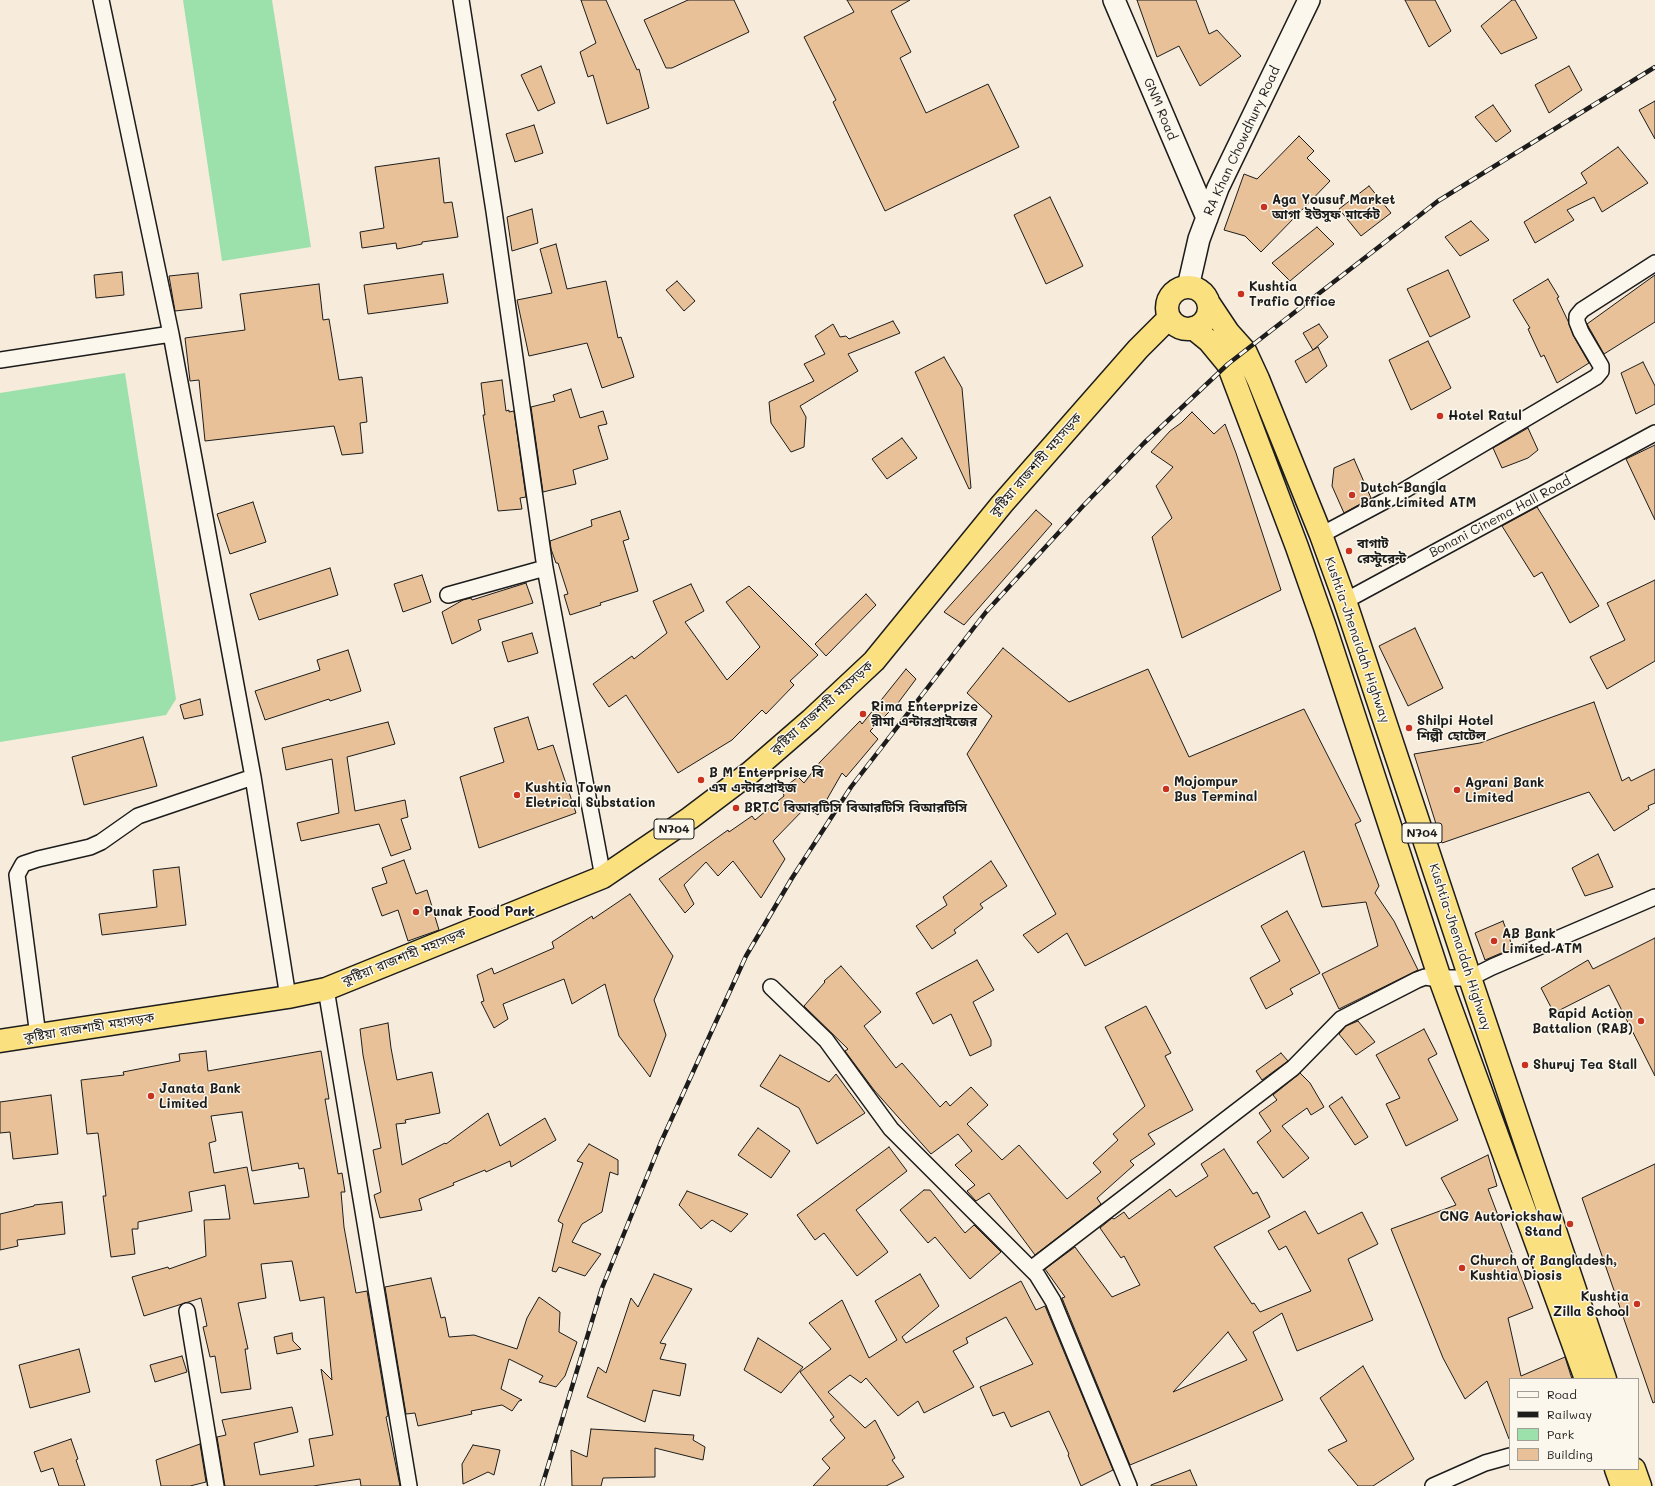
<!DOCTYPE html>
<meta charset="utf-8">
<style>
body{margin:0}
#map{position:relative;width:1655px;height:1486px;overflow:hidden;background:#f7ecdb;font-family:Mali,sans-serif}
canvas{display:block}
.legend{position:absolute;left:1509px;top:1378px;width:130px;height:92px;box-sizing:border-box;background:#fbf7ec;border:1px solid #a29f99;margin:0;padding:5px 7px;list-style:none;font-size:12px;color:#1c1c1c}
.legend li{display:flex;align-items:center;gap:8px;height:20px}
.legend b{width:20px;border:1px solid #a29f99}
</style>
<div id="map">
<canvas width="1655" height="1486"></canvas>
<ul class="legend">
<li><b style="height:5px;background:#fbf7ec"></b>Road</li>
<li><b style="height:5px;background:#1c1c1c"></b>Railway</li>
<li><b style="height:11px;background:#9ce0ac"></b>Park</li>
<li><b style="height:11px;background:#e8c198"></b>Building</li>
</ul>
</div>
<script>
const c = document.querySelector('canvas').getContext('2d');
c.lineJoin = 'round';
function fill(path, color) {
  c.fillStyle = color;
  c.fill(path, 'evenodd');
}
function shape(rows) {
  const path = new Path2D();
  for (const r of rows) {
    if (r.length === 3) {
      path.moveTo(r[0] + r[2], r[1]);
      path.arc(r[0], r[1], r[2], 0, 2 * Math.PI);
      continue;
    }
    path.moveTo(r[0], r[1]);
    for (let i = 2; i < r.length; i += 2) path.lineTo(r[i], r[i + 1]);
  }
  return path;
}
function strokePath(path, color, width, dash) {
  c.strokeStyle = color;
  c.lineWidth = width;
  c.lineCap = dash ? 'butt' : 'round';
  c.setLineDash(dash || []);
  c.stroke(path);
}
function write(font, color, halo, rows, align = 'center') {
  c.font = font + ' Mali,"Noto Sans Bengali",sans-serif';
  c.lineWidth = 3;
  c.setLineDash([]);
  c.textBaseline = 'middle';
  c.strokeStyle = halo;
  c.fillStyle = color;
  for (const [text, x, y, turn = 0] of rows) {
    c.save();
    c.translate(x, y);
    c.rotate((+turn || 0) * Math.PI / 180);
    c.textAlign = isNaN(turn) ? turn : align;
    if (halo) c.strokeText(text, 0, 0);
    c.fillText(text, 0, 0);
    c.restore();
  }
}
fill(shape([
 [183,0,272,0,311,247,222,261],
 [125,373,176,699,166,715,0,742,0,393]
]), '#9ce0ac');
const building = shape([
 [581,0,606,0,637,70,639,69,649,108,607,124,593,75,588,77,580,52,596,43,581,0],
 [688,0,734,0,749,32,672,68,666,68,644,20,688,0],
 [847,0,910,0,891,11,911,52,900,58,926,113,988,84,1019,147,885,211,833,102,836,100,804,37,854,12,847,0],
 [1137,0,1196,0,1209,34,1217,30,1241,56,1200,86,1179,46,1157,57,1137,0],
 [1405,0,1435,0,1451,31,1429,47,1405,0],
 [1512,0,1515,0,1537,38,1501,54,1481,26,1512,0],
 [541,66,555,103,538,111,521,75,541,66],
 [1569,66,1582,90,1549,113,1535,85,1569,66],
 [1655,101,1655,139,1639,110,1655,101],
 [1493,105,1511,131,1496,142,1475,117,1493,105],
 [534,125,543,153,515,162,506,134,534,125],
 [1299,136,1314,151,1307,158,1330,181,1261,252,1245,236,1224,230,1244,174,1257,179,1299,136],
 [1618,147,1648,183,1602,212,1594,197,1567,210,1574,220,1535,243,1524,222,1587,183,1581,173,1618,147],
 [439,158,444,203,452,202,458,237,422,242,422,244,397,249,396,243,362,248,360,232,384,228,375,167,439,158],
 [1369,186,1391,213,1361,236,1339,209,1369,186],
 [1050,197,1083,266,1046,284,1014,215,1050,197],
 [532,209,538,243,512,251,507,217,532,209],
 [1471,221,1489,240,1460,256,1445,237,1471,221],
 [1317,227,1334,244,1290,281,1272,263,1317,227],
 [556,244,567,289,606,281,618,338,621,337,634,377,602,388,587,343,529,356,517,300,552,293,540,249,556,244],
 [1448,270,1470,317,1430,337,1407,289,1448,270],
 [122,272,124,295,96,298,94,275,122,272],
 [198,273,202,308,175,311,169,276,198,273],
 [443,274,448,303,368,314,364,285,443,274],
 [1655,275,1655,322,1604,354,1587,324,1655,275],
 [1548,279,1559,297,1557,298,1568,321,1573,335,1589,363,1557,383,1544,355,1541,357,1528,329,1530,328,1513,300,1548,279],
 [677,281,695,301,684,311,666,290,677,281],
 [319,284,323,320,329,319,339,380,362,377,367,422,360,423,363,453,342,455,334,426,205,441,199,380,190,381,185,338,245,330,240,294,319,284],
 [893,321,900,333,848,354,858,371,800,406,806,417,804,447,791,452,771,423,769,402,814,381,804,364,825,354,815,336,833,324,840,337,846,336,849,339,893,321],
 [1319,324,1328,337,1313,350,1303,333,1319,324],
 [1428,341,1451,388,1411,410,1389,360,1428,341],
 [1318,347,1327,366,1306,383,1295,361,1318,347],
 [944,357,962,388,971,488,969,489,915,372,944,357],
 [1643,362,1655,386,1655,404,1636,414,1621,373,1643,362],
 [502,380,506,411,509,410,509,412,514,411,526,497,520,498,522,509,498,511,483,415,485,415,481,383,502,380],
 [571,389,580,418,603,411,607,424,598,426,608,459,573,470,576,484,543,492,531,407,555,401,553,395,571,389],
 [1192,412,1214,434,1225,424,1236,453,1281,590,1182,638,1152,537,1172,518,1156,486,1173,467,1151,452,1170,431,1181,423,1192,412],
 [1528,428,1538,450,1528,458,1502,468,1493,448,1528,428],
 [902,438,917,458,887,479,872,459,902,438],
 [1655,445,1655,520,1626,459,1655,445],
 [1354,459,1371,498,1344,513,1332,486,1334,468,1354,459],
 [253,502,266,542,230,554,217,514,253,502],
 [1537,507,1599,606,1570,623,1542,572,1534,577,1502,526,1537,507],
 [1036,510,1052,524,964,625,944,612,1036,510],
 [620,511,629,539,623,541,638,591,600,603,601,605,570,615,564,595,568,594,558,563,556,563,551,549,550,541,592,526,591,520,620,511],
 [330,568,338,595,259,620,250,594,330,568],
 [422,575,431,602,403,612,394,584,422,575],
 [1655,580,1655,661,1607,689,1590,657,1625,640,1607,603,1655,580],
 [526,583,533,603,478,620,481,630,452,644,442,612,463,600,471,598,472,600,526,583],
 [691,584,704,611,685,622,727,680,760,647,726,602,749,586,818,655,790,681,794,685,766,714,762,710,732,740,678,773,626,695,609,707,593,684,632,656,634,659,667,633,653,601,691,584],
 [866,594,876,605,826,656,815,644,866,594],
 [1415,628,1443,688,1408,706,1379,646,1415,628],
 [532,633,538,653,508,662,502,642,532,633],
 [1003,648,1069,702,1148,669,1189,757,1304,709,1361,821,1355,824,1379,886,1375,893,1394,921,1418,970,1339,1009,1322,974,1378,946,1366,902,1322,907,1304,851,1085,966,1067,933,1038,953,1023,935,1056,914,967,754,992,716,967,693,1003,648],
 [348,650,361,691,330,701,329,699,265,720,255,691,320,670,317,660,348,650],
 [906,669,916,679,898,703,870,731,878,739,846,777,842,773,818,815,806,807,773,841,785,859,761,898,733,861,718,876,706,862,684,885,694,904,685,913,659,879,728,830,729,832,752,816,755,820,784,796,782,789,798,777,804,783,820,762,860,721,862,724,906,669],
 [200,699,203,715,184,719,180,705,200,699],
 [1594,702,1622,781,1629,777,1631,781,1655,769,1655,803,1648,806,1649,809,1614,831,1589,792,1442,843,1414,754,1480,743,1594,702],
 [528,717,538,750,553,745,576,813,479,848,460,777,504,762,494,728,528,717],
 [388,722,395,744,347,757,355,811,405,800,408,817,401,819,411,849,391,856,379,824,301,841,297,823,339,813,332,759,286,770,282,748,388,722],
 [143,737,157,786,84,805,72,757,143,737],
 [1598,854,1613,887,1585,896,1572,868,1598,854],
 [404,860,416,894,427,890,439,930,408,941,398,910,382,916,372,888,387,883,382,868,404,860],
 [991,861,1007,886,980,904,983,908,954,930,956,933,932,949,916,926,947,905,943,897,991,861],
 [179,867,186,925,102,935,99,914,157,907,153,870,179,867],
 [630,894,673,956,654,1000,666,1035,650,1077,619,1036,605,984,572,1004,564,979,503,1004,508,1019,494,1028,481,1002,484,1001,477,975,492,968,494,974,554,948,552,942,592,916,593,919,630,894],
 [1287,911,1320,973,1290,989,1293,994,1266,1009,1250,978,1280,961,1261,926,1287,911],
 [1503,921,1513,948,1485,960,1475,933,1503,921],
 [1655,938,1655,1076,1609,985,1554,1013,1541,988,1588,960,1593,969,1655,938],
 [977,960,994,990,973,1002,991,1040,991,1046,970,1056,951,1014,933,1024,916,993,977,960],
 [841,966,881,1012,864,1026,896,1068,902,1063,940,1107,946,1101,950,1106,971,1087,988,1105,967,1124,1002,1160,1019,1145,1067,1199,1101,1172,1093,1163,1118,1140,1113,1134,1145,1106,1105,1027,1146,1006,1171,1053,1165,1056,1193,1110,1148,1134,1155,1144,1130,1161,1134,1165,1097,1198,1101,1204,1035,1255,989,1193,976,1201,967,1191,975,1185,955,1165,972,1151,958,1134,931,1154,874,1090,845,1051,848,1049,804,1006,825,982,824,981,841,966],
 [1358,1021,1375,1042,1356,1055,1339,1034,1346,1026,1358,1021],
 [388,1023,391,1048,397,1080,432,1072,440,1113,405,1120,406,1123,396,1124,402,1165,445,1143,446,1144,488,1113,500,1146,545,1118,556,1140,511,1167,510,1161,486,1172,485,1170,453,1183,454,1185,419,1199,422,1210,380,1218,374,1195,381,1192,373,1150,381,1148,363,1055,360,1029,388,1023],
 [1424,1029,1437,1054,1428,1059,1458,1120,1406,1146,1386,1104,1400,1098,1376,1055,1424,1029],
 [206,1051,208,1071,321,1051,329,1099,325,1099,338,1174,342,1173,345,1192,341,1192,344,1227,356,1293,367,1291,388,1416,386,1417,400,1486,361,1486,360,1479,313,1486,225,1486,217,1437,226,1435,222,1420,292,1407,298,1432,254,1443,260,1475,314,1466,309,1439,333,1435,321,1369,332,1380,324,1297,300,1301,292,1261,261,1264,266,1298,238,1303,248,1349,245,1349,251,1389,221,1393,215,1356,210,1357,203,1327,207,1326,201,1298,144,1316,132,1277,168,1267,169,1269,206,1256,204,1220,230,1219,225,1185,189,1192,192,1211,138,1222,138,1229,132,1229,135,1254,111,1257,103,1196,106,1196,98,1133,87,1134,81,1080,124,1075,123,1072,180,1061,179,1054,206,1051],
 [242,1112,252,1171,298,1163,299,1169,304,1168,309,1197,254,1204,247,1167,214,1173,209,1143,216,1141,211,1116,242,1112],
 [1281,1053,1288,1061,1262,1080,1256,1071,1281,1053],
 [780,1055,829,1082,836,1074,865,1113,817,1144,799,1108,760,1086,780,1055],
 [1300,1073,1310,1083,1324,1107,1311,1115,1307,1108,1282,1126,1309,1158,1283,1178,1257,1142,1271,1131,1259,1113,1277,1100,1273,1095,1300,1073],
 [51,1095,58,1154,13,1159,10,1132,0,1133,0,1102,51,1095],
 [1342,1097,1368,1137,1355,1145,1329,1106,1342,1097],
 [758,1128,790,1151,771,1178,738,1155,758,1128],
 [589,1144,618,1160,618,1175,610,1172,602,1212,582,1224,572,1242,601,1254,585,1276,559,1267,556,1272,552,1271,563,1224,558,1221,583,1163,577,1161,589,1144],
 [889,1147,907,1171,856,1210,888,1252,857,1276,824,1233,815,1240,797,1215,889,1147],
 [1224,1149,1253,1194,1257,1192,1270,1217,1214,1247,1252,1304,1254,1303,1260,1312,1311,1291,1286,1246,1279,1250,1268,1231,1305,1211,1318,1234,1362,1212,1378,1244,1348,1259,1373,1320,1297,1351,1282,1313,1253,1332,1283,1400,1205,1434,1130,1465,1062,1298,1065,1297,1045,1269,1075,1247,1112,1297,1140,1285,1124,1256,1121,1258,1100,1228,1112,1218,1114,1219,1124,1212,1129,1219,1170,1189,1176,1197,1208,1176,1201,1164,1224,1149],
 [1228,1332,1247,1360,1173,1392,1228,1332],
 [1488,1155,1497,1186,1488,1189,1533,1308,1508,1318,1521,1376,1565,1357,1572,1379,1510,1379,1510,1439,1509,1439,1487,1381,1465,1399,1443,1358,1391,1229,1456,1205,1441,1178,1488,1155],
 [1655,1164,1655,1402,1653,1403,1582,1198,1655,1164],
 [924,1190,930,1190,965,1233,974,1225,1001,1252,970,1279,935,1237,928,1243,900,1210,924,1190],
 [687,1191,748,1214,731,1232,712,1220,701,1229,679,1205,687,1191],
 [62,1202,65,1234,17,1240,18,1246,0,1250,0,1214,34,1206,34,1205,62,1202],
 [654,1274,692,1289,660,1343,666,1344,660,1359,686,1364,680,1396,653,1390,645,1422,587,1397,598,1367,606,1373,631,1298,638,1307,654,1274],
 [920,1274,939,1306,902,1337,906,1343,1021,1281,1036,1310,1045,1306,1113,1470,1081,1486,1068,1455,1069,1454,1049,1411,1011,1427,1004,1412,993,1416,980,1387,1033,1364,1006,1317,966,1338,968,1343,953,1351,974,1387,924,1413,918,1401,898,1416,866,1378,861,1383,850,1375,828,1392,865,1428,875,1420,895,1458,892,1460,904,1477,886,1486,813,1486,830,1468,822,1459,845,1438,830,1420,834,1417,800,1372,831,1349,809,1323,842,1300,869,1358,897,1340,875,1301,920,1274],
 [431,1278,441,1318,445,1317,449,1337,474,1335,517,1349,527,1318,539,1297,560,1312,559,1332,577,1342,565,1376,556,1387,539,1382,543,1376,509,1359,501,1389,522,1400,519,1401,512,1411,502,1405,471,1411,472,1414,418,1426,415,1413,406,1414,385,1287,431,1278],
 [292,1333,293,1341,301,1349,277,1354,274,1337,292,1333],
 [758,1338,803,1367,781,1393,744,1370,758,1338],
 [79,1349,90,1392,30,1408,19,1365,79,1349],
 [182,1356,187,1372,155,1382,150,1365,182,1356],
 [1363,1366,1414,1459,1373,1486,1358,1486,1328,1450,1347,1441,1320,1398,1363,1366],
 [591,1429,694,1435,693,1440,705,1447,703,1460,655,1448,655,1477,603,1478,601,1486,572,1486,571,1450,587,1457,591,1429],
 [71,1439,78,1459,76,1460,85,1486,59,1486,53,1468,41,1472,34,1452,71,1439],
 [200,1444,206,1482,190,1486,161,1486,156,1460,200,1444],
 [473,1445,500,1450,494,1475,488,1472,463,1484,462,1464,473,1445],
 [1190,1470,1197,1486,1151,1486,1151,1485,1190,1470]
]);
fill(building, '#e8c198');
strokePath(building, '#1c1c1c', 1);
const street = shape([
 [101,0,171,334,253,777,288,997],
 [461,0,494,211,545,568,603,877],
 [0,360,171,334],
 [1321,535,1398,494,1596,377,1601,371,1601,366,1581,332,1577,322,1577,316,1582,310,1655,263],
 [448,595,545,568],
 [1345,601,1655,433],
 [771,987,826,1040,891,1129,1037,1275,1053,1301,1129,1486],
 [326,989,409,1486],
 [38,1036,17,875,23,864,38,859,90,847,101,842,138,816,253,777],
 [1031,1269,1293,1068,1341,1019,1417,980,1425,977,1432,978,1470,978,1492,967,1655,897],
 [187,1311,216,1486],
 [1433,1486,1485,1463,1510,1456]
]);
const secondary = shape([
 [1114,0,1207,218],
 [1188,287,1199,239,1218,188,1309,0]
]);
const highway = shape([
 [1188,308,21],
 [1208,302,1228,332,1245,351,1258,379,1321,535,1345,601,1470,978,1605,1379],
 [1193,328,1209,341,1228,364,1297,547,1325,627,1440,979,1586,1379],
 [0,1041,288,997,326,989,603,877,690,818,751,772,811,720,874,661,1002,504,1138,349,1169,318],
 [1616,1469,1622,1486],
 [1634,1469,1640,1486]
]);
strokePath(street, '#1c1c1c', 18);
strokePath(secondary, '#1c1c1c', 24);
strokePath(highway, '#1c1c1c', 25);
strokePath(street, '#fbf7ec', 15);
strokePath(secondary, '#fbf7ec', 21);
strokePath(highway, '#fbe080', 22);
const rail = shape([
 [542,1486,602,1288,661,1142,746,956,792,878,851,787,986,612,1083,506,1144,443,1228,364,1438,201,1655,67]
]);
strokePath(rail, '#1c1c1c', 4.5);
strokePath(rail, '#fbf7ec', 3, [9]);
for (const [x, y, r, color] of [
 [1264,207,4,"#c8321e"],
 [1241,294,4,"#c8321e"],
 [1440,416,4,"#c8321e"],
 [1352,495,4,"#c8321e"],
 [1349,551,4,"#c8321e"],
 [863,714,4,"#c8321e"],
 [1409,728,4,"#c8321e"],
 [701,780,4,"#c8321e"],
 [1166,789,4,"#c8321e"],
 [1457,790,4,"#c8321e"],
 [517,795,4,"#c8321e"],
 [736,808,4,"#c8321e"],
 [416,912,4,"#c8321e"],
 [1494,941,4,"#c8321e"],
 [1641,1021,4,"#c8321e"],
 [1525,1065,4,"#c8321e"],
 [151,1096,4,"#c8321e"],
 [1570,1224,4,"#c8321e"],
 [1462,1268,4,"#c8321e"],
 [1637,1304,4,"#c8321e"]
]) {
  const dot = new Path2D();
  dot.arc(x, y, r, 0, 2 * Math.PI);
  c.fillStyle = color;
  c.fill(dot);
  strokePath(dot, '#fbf7ec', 1.5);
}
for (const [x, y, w] of [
 [674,829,40],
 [1422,833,40]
]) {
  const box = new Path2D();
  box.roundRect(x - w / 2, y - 10, w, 20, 3);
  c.fillStyle = '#fbf7ec';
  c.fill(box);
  strokePath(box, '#1c1c1c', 1);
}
write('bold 12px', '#1c1c1c', null, [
 ["N704",674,829],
 ["N704",1422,833]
]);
write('13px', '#1c1c1c', '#fbf7ec', [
 ["GNM Road",1160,109,67],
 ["RA Khan Chowdhury Road",1242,141,-65],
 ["কুষ্টিয়া রাজশাহী মহাসড়ক",1036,465,-49],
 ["Bonani Cinema Hall Road",1500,517,-28],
 ["Kushtia-Jhenaidah Highway",1357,640,71],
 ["কুষ্টিয়া রাজশাহী মহাসড়ক",822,708,-42],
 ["Kushtia-Jhenaidah Highway",1460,947,72],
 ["কুষ্টিয়া রাজশাহী মহাসড়ক",404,957,-22],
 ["কুষ্টিয়া রাজশাহী মহাসড়ক",89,1028,-9]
]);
write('bold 13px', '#1c1c1c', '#fbf7ec', [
 ["Aga Yousuf Market",1272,200],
 ["আগা ইউসুফ মার্কেট",1272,215],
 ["Kushtia",1249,287],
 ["Trafic Office",1249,302],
 ["Hotel Ratul",1448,416],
 ["Dutch-Bangla",1360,488],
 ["Bank Limited ATM",1360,503],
 ["বাগাট",1357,544],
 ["রেস্টুরেন্ট",1357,559],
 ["Rima Enterprize",871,707],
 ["রীমা এন্টারপ্রাইজের",871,722],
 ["Shilpi Hotel",1417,721],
 ["শিল্পী হোটেল",1417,736],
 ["B M Enterprise বি",709,773],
 ["এম এন্টারপ্রাইজ",709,788],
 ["Mojompur",1174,782],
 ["Bus Terminal",1174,797],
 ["Agrani Bank",1465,783],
 ["Limited",1465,798],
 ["Kushtia Town",525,788],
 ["Eletrical Substation",525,803],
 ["BRTC বিআরটিসি বিআরটিসি বিআরটিসি",744,808],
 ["Punak Food Park",424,912],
 ["AB Bank",1502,934],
 ["Limited ATM",1502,949],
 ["Rapid Action",1633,1014,"right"],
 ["Battalion (RAB)",1633,1029,"right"],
 ["Shuruj Tea Stall",1533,1065],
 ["Janata Bank",159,1089],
 ["Limited",159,1104],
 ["CNG Autorickshaw",1562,1217,"right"],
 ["Stand",1562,1232,"right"],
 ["Church of Bangladesh,",1470,1261],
 ["Kushtia Diosis",1470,1276],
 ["Kushtia",1629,1297,"right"],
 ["Zilla School",1629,1312,"right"]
], 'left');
</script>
